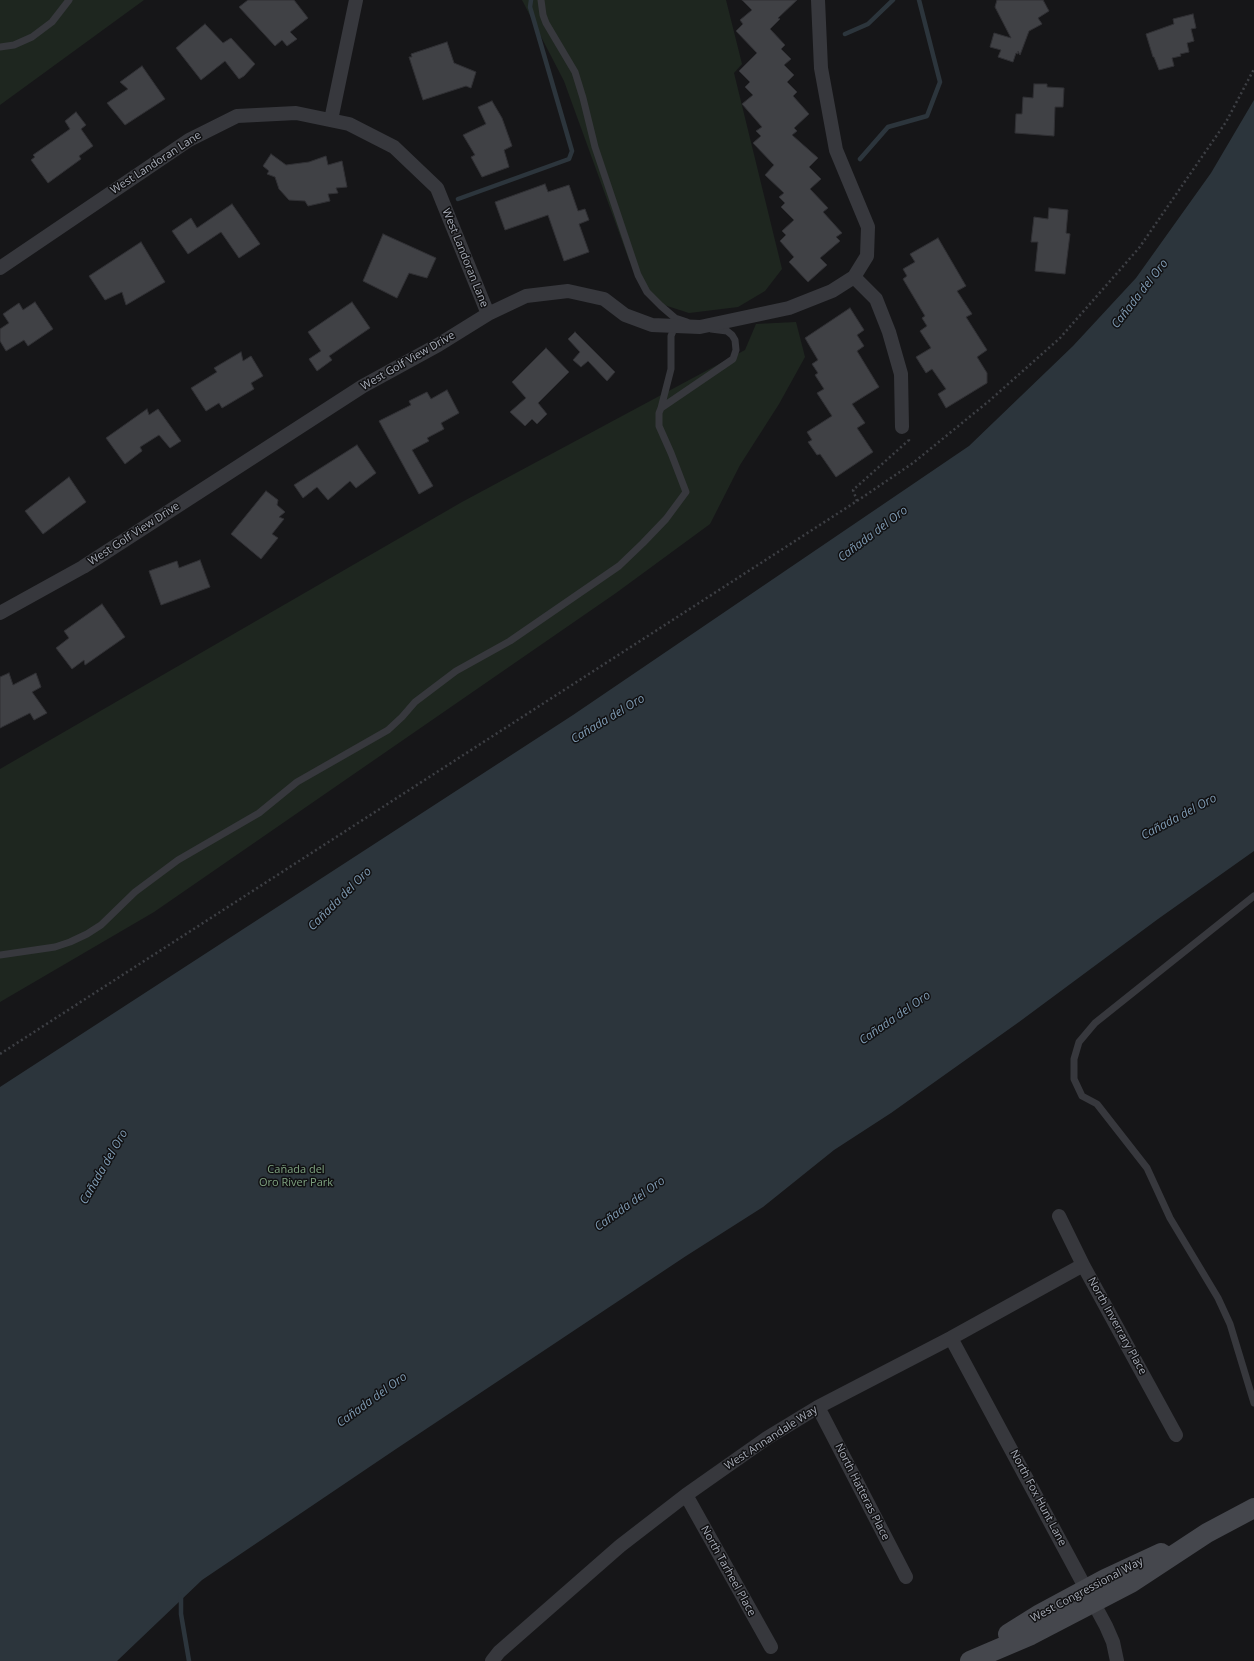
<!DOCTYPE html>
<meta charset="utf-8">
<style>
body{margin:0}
canvas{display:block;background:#161618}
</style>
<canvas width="1254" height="1661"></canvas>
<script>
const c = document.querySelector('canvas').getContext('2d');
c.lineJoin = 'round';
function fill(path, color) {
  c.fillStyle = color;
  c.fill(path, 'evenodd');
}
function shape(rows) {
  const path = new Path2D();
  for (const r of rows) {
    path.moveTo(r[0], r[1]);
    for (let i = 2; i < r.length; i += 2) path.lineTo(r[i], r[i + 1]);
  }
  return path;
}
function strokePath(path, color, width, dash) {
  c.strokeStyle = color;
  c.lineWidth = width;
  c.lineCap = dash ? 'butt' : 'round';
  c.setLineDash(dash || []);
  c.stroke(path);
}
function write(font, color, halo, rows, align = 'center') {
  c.font = font + ' "Open Sans",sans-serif';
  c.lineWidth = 3;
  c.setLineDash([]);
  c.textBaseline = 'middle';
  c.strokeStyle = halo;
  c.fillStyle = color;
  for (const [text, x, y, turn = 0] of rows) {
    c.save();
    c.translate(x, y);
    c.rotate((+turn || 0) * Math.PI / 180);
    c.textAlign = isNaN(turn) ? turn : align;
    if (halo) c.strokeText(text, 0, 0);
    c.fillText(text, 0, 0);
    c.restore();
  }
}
fill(shape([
 [0,0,144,0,0,105],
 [522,0,726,0,742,64,734,73,782,269,765,291,738,307,689,313,655,302,629,260,564,81],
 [796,322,805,357,779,404,740,465,710,524,616,593,154,912,0,1002,0,769,462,502,745,350,756,324]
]), '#1e261f');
fill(shape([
 [1254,100,1254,851,1158,919,1019,1022,891,1113,834,1150,763,1207,686,1256,396,1449,202,1580,117,1661,0,1661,0,1087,573,715,969,446,1073,346,1136,278,1211,173]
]), '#2c353c');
strokePath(shape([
 [845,34,868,24,893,0],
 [860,159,888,127,927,116,940,82,919,0],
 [458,199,569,159,572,151,530,7,531,0],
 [181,1595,181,1614,189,1661]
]), '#2c353c', 4.5);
const building = shape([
 [248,0,294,0,308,18,290,32,297,39,287,46,282,40,275,46,239,7,248,0],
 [742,0,797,0,778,18,780,19,770,29,785,45,781,49,791,59,784,65,794,75,787,82,797,92,793,96,809,114,794,128,797,131,792,135,818,158,809,167,821,179,810,189,828,208,823,212,842,233,836,237,840,241,820,258,827,265,808,282,789,262,794,257,780,241,786,235,782,231,794,220,781,207,785,203,779,197,784,193,765,175,774,165,753,143,761,136,756,131,762,127,742,104,753,95,745,87,750,82,739,71,757,53,736,31,743,24,740,20,752,10,742,0],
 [997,0,1043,0,1049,11,1038,18,1042,24,1029,31,1020,55,1018,51,1018,54,1016,53,1013,62,998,57,1001,50,990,47,994,33,1011,38,995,7,997,0],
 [1193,14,1196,28,1191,29,1194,41,1187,43,1189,52,1180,54,1181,56,1172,58,1174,66,1159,70,1154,57,1153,57,1146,34,1174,24,1173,19,1193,14],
 [205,24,223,43,231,38,255,64,244,76,239,79,225,61,201,80,176,48,205,24],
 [447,42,454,63,476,72,471,88,466,86,423,100,409,57,412,57,411,54,447,42],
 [142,66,165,99,125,125,107,103,128,89,120,82,142,66],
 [1034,84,1047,84,1047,87,1064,88,1063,107,1055,107,1054,136,1015,133,1016,114,1022,114,1023,97,1033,98,1034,84],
 [492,101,502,118,512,146,504,150,509,167,482,177,471,157,475,155,463,135,486,124,478,107,492,101],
 [76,112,86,125,81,129,93,146,79,156,81,159,48,183,31,160,35,157,33,155,70,129,65,121,76,112],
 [271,154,286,165,309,162,326,156,328,165,342,161,347,187,336,188,338,193,328,194,330,201,308,206,305,201,289,200,279,189,275,177,267,174,269,171,263,166,271,154],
 [545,184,548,192,569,185,578,211,585,209,589,220,579,224,589,252,564,261,548,215,505,230,495,202,545,184],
 [232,204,260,244,239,258,221,232,188,254,172,231,191,218,197,228,232,204],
 [1049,208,1068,210,1066,233,1070,234,1065,274,1035,271,1038,242,1031,242,1034,217,1048,219,1049,208],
 [383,234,436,258,427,278,409,273,397,298,363,281,383,234],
 [938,238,966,286,957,291,972,314,966,317,987,350,977,357,987,373,987,383,946,408,938,394,946,389,932,369,926,373,916,357,931,348,920,331,927,326,922,318,925,316,903,279,907,276,903,269,915,262,910,254,938,238],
 [141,242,165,282,126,305,122,292,105,300,89,276,141,242],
 [35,302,53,329,28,346,24,340,6,351,0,341,0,329,9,323,3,314,19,303,23,310,35,302],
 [352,302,370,328,329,356,332,360,317,371,309,359,321,351,308,332,352,302],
 [850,308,864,330,857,335,864,346,857,351,879,387,852,404,865,423,857,428,873,452,836,477,820,454,817,455,808,442,812,440,807,432,832,416,817,393,824,389,815,375,818,373,812,364,818,360,805,338,850,308],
 [575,332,615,372,607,381,588,361,581,367,573,360,580,352,568,339,575,332],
 [546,348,569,372,538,403,547,414,537,424,532,419,525,426,510,412,526,398,512,382,546,348],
 [241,352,243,361,251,356,263,376,251,383,254,389,222,408,219,403,206,411,191,388,217,372,214,368,241,352],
 [447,390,459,413,441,423,444,429,427,438,429,441,412,450,433,486,419,494,379,421,411,405,409,401,427,392,431,399,447,390],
 [147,409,149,415,158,409,181,441,170,448,159,435,140,447,142,451,125,464,106,438,147,409],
 [357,445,376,473,356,488,350,481,328,500,317,487,303,498,294,485,357,445],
 [69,477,86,502,43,534,25,511,69,477],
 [266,491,278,500,277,505,285,512,279,517,284,519,272,534,278,538,261,559,231,534,266,491],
 [200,560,210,587,161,605,149,571,177,561,179,568,200,560],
 [102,604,125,637,85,665,84,660,72,669,56,648,69,638,64,631,102,604],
 [9,673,13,685,36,673,41,687,32,692,47,713,34,720,30,713,0,728,0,677,9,673]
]);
fill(building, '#404145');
strokePath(building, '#303034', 1);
strokePath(shape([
 [857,501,853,490,909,440,908,439],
 [0,1054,857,501,913,463,989,401,1060,338,1139,248,1226,122,1254,69]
]), '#3d3f44', 2.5, [2, 3]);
strokePath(shape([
 [541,0,543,15,546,23,575,72,583,98,595,147,638,275,647,292,661,306,675,318,687,322],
 [0,47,14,45,32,37,52,22,69,0],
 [675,318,675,326,671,336,671,369,661,408,733,359,736,350,735,340,732,335,727,331,711,329],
 [1254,896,1095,1023,1079,1042,1074,1059,1074,1079,1082,1096,1097,1104,1147,1168,1170,1218,1218,1298,1230,1324,1254,1403],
 [0,955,55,947,70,942,87,934,101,925,135,892,178,860,259,813,297,782,388,730,402,717,415,702,456,671,510,641,619,566,643,543,666,519,686,492,671,453,659,426,659,413,661,408]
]), '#37383d', 7);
strokePath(shape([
 [331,120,356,0],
 [0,268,189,140,237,116,296,113,349,124,394,147,437,188,488,314],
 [854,277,876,299,889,332,901,374,902,427],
 [0,613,83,567,363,386,438,345,488,314,526,296,568,291,604,299,625,315,652,325,700,327,789,308,832,291,854,277,867,256,868,227,836,150,821,68,818,0],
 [1059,1216,1083,1265,1176,1435],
 [951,1338,1106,1626,1113,1642,1117,1661],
 [818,1407,906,1577],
 [686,1495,771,1647],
 [492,1661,499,1652,620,1546,686,1495,767,1438,818,1407,951,1338,1083,1265]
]), '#37383d', 14);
strokePath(shape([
 [1008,1634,1040,1614,1105,1579,1161,1553],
 [970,1661,1031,1635,1131,1583,1207,1533,1254,1508]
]), '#45474d', 20);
write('11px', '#a8adb8', '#111113', [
 ["West Landoran Lane",156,163,-33],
 ["West Landoran Lane",465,258,68],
 ["West Golf View Drive",408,361,-30],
 ["West Golf View Drive",134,534,-33],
 ["North Inverrary Place",1117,1326,61],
 ["West Annandale Way",771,1438,-33],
 ["North Hatteras Place",862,1492,63],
 ["North Fox Hunt Lane",1038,1498,62],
 ["North Tarheel Place",728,1571,61],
 ["West Congressional Way",1087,1590,-28]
]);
write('11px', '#7fa381', '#111113', [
 ["Cañada del",296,1170],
 ["Oro River Park",296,1183]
]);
write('italic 12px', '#7f9bb3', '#111113', [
 ["Cañada del Oro",1140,294,-52],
 ["Cañada del Oro",873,534,-37],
 ["Cañada del Oro",608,719,-31],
 ["Cañada del Oro",1179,817,-28],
 ["Cañada del Oro",340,899,-45],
 ["Cañada del Oro",895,1018,-35],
 ["Cañada del Oro",104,1167,-60],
 ["Cañada del Oro",630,1204,-36],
 ["Cañada del Oro",372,1400,-36]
]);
</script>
